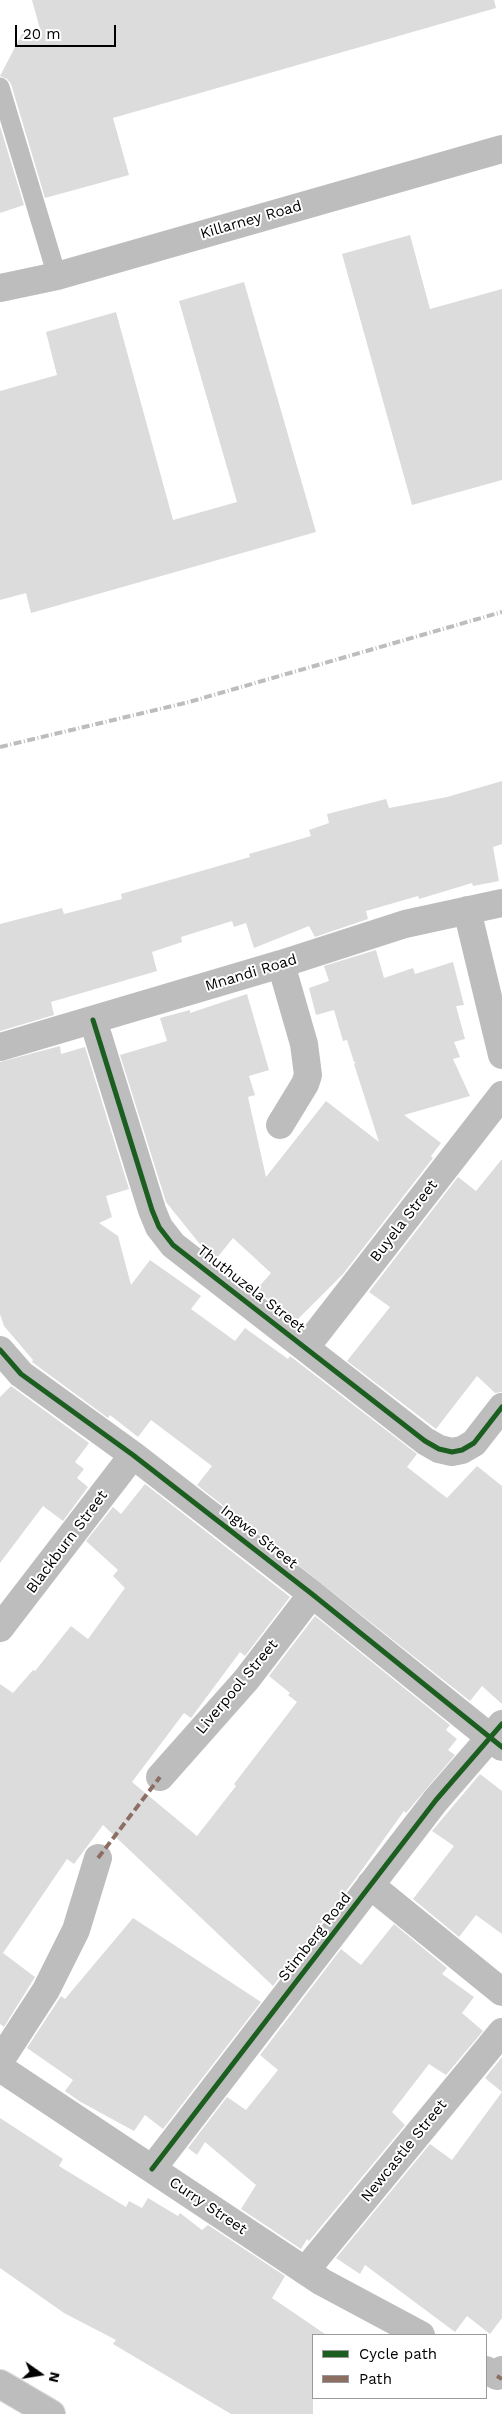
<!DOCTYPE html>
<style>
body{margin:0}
#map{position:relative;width:502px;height:2414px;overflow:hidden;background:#fff;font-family:"Work Sans",sans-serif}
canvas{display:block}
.legend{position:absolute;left:312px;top:2334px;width:175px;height:65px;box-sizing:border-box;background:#fff;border:1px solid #999;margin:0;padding:6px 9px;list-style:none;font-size:15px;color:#000}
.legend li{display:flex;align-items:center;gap:10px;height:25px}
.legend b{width:25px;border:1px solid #999}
.north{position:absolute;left:15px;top:2349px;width:50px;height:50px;-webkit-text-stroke:4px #fff;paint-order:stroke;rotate:103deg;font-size:14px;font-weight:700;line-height:20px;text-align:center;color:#000}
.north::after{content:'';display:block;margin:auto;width:18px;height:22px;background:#000;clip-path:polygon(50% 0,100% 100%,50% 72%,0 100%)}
.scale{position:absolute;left:15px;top:25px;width:101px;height:22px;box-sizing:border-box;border:2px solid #000;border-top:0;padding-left:6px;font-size:15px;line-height:18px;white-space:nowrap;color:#000;-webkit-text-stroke:4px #fff;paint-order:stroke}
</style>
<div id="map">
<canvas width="502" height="2414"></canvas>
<ul class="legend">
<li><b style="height:6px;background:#1b5e20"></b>Cycle path</li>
<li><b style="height:6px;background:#8d6e63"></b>Path</li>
</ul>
<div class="north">N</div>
<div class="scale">20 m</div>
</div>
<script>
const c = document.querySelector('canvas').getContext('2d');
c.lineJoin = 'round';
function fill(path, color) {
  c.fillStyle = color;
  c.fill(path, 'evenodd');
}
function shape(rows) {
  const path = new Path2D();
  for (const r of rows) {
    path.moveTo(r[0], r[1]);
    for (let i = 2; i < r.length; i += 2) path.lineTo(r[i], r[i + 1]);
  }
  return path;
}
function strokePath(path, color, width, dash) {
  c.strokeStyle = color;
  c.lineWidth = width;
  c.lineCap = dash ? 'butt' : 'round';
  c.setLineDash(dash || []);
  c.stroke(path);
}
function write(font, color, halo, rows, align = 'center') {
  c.font = font + ' "Work Sans",sans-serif';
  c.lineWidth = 4;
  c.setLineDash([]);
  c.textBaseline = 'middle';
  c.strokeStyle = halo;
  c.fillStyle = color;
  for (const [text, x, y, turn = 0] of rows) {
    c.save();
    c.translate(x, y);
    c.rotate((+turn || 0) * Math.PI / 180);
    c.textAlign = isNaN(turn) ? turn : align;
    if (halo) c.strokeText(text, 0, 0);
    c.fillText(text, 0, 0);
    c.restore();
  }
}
fill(shape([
 [32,0,494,0,496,8,113,118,129,175,45,198,11,84,7,79,0,76,22,34,40,29],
 [0,126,24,205,0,213],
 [410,235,430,309,502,289,502,480,412,505,342,254],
 [244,282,316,532,31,613,26,593,0,600,0,391,57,375,46,332,116,312,173,520,237,502,179,301],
 [502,781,502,844,493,847,499,881,473,886,472,883,419,899,418,896,366,911,368,919,315,937,309,926,254,948,246,923,234,927,232,921,181,937,182,942,152,952,157,971,51,1002,54,1015,0,1031,0,924,62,908,64,914,122,899,121,894,250,857,249,854,311,836,309,830,329,823,327,814,386,799,389,808,447,797],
 [376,950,384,978,413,968,415,974,453,962,464,1005,456,1006,465,1039,454,1042,460,1057,453,1059,470,1096,404,1115,441,1143,431,1156,433,1158,343,1274,296,1321,256,1290,271,1273,233,1238,216,1259,203,1248,166,1202,120,1055,167,1041,160,1018,190,1010,190,1013,247,994,269,1070,249,1076,255,1095,248,1097,266,1177,326,1101,379,1142,354,1064,356,1062,354,1062,347,1040,343,1041,334,1010,316,1015,309,988,329,981,324,966],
 [60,1046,61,1054,85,1047,129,1189,106,1196,112,1217,99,1223,118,1236,131,1285,150,1260,201,1296,191,1309,235,1341,245,1328,288,1359,290,1356,417,1454,407,1467,447,1498,477,1466,502,1486,502,1704,482,1686,470,1701,197,1485,212,1466,151,1420,138,1437,110,1415,108,1418,32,1362,33,1360,4,1326,0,1314,0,1062],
 [502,1159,502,1392,495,1393,477,1376,436,1429,347,1361,390,1307,369,1292,458,1177,476,1191],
 [11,1386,89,1443,75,1462,84,1469,77,1478,88,1487,63,1521,43,1506,0,1563,0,1397],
 [145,1484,290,1597,245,1656,240,1652,191,1718,184,1713,132,1782,197,1836,236,1786,234,1784,297,1702,288,1695,290,1693,269,1676,315,1616,450,1725,446,1730,457,1739,448,1750,455,1755,406,1813,404,1811,356,1878,273,1986,103,1825,74,1864,67,1859,3,1953,35,1977,4,2027,0,2024,0,1684,13,1693,33,1670,35,1671,71,1626,88,1639,125,1588,113,1576,118,1570,86,1541,113,1507,121,1514],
 [480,1774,502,1791,502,1934,476,1915,459,1937,413,1899,454,1846,432,1831],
 [133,1918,261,2002,163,2129,145,2115,134,2131,79,2101,65,2091,73,2080,27,2048,61,1996,65,1999],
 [394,1924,447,1968,442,1974,474,1997,462,2013,483,2031,446,2075,429,2064,392,2112,405,2125,309,2241,307,2239,301,2249,241,2209,256,2185,205,2142,197,2155,188,2148,227,2097,246,2110,278,2070,260,2055,341,1949,361,1965],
 [502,2057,502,2318,490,2334,467,2316,455,2332,365,2265,360,2274,336,2258,430,2144,452,2160,502,2092,485,2078],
 [0,2118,63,2159,59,2166,126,2207,129,2201,142,2208,148,2198,178,2216,180,2213,202,2230,208,2225,285,2276,272,2298,325,2334,313,2335,313,2414,231,2414,113,2344,116,2340,64,2313,0,2268]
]), '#dcdcdc');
const motorway = shape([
 [0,2384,51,2414]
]);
strokePath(motorway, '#dbdbdb', 30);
strokePath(shape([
 [0,87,57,276]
]), '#bdbdbd', 19);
strokePath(shape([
 [0,288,57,276,502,149],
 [467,910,502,1055],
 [93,1020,152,1210,159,1227,173,1245,425,1441,439,1449,452,1452,462,1450,474,1443,502,1407],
 [0,1047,281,964,405,924,502,903],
 [280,1125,305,1084,308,1075,304,1044,281,964],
 [306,1347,502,1095],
 [0,1350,21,1374,133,1455,312,1594,502,1747],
 [0,1628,133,1455],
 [160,1777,246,1680,312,1594],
 [370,1885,502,1992],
 [0,2061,46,1990,76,1930,98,1858],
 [0,2068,322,2282,421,2335],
 [152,2169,436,1800,502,1724],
 [305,2271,502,2032],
 [486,2370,497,2376,502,2370]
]), '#bdbdbd', 28);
strokePath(motorway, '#bdbdbd', 28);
strokePath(shape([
 [0,747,189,702,502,612]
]), '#bdbdbd', 4, [8, 2.5, 1, 2.5]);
strokePath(shape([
 [98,1858,160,1777],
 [497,2376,502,2379]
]), '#8d6e63', 4, [8, 4]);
strokePath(shape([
 [93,1020,152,1210,159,1227,173,1245,425,1441,439,1449,452,1452,462,1450,474,1443,502,1407],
 [0,1350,21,1374,133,1455,312,1594,502,1747],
 [152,2169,436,1800,502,1724]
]), '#1b5e20', 5);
write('15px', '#000', '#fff', [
 ["Killarney Road",251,220,-16],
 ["Mnandi Road",251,973,-17],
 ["Buyela Street",404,1221,-52],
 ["Thuthuzela Street",251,1289,38],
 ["Ingwe Street",259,1537,38],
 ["Blackburn Street",67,1542,-53],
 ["Liverpool Street",237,1687,-50],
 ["Stimberg Road",315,1937,-52],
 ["Newcastle Street",404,2151,-51],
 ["Curry Street",208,2206,34]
]);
</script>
